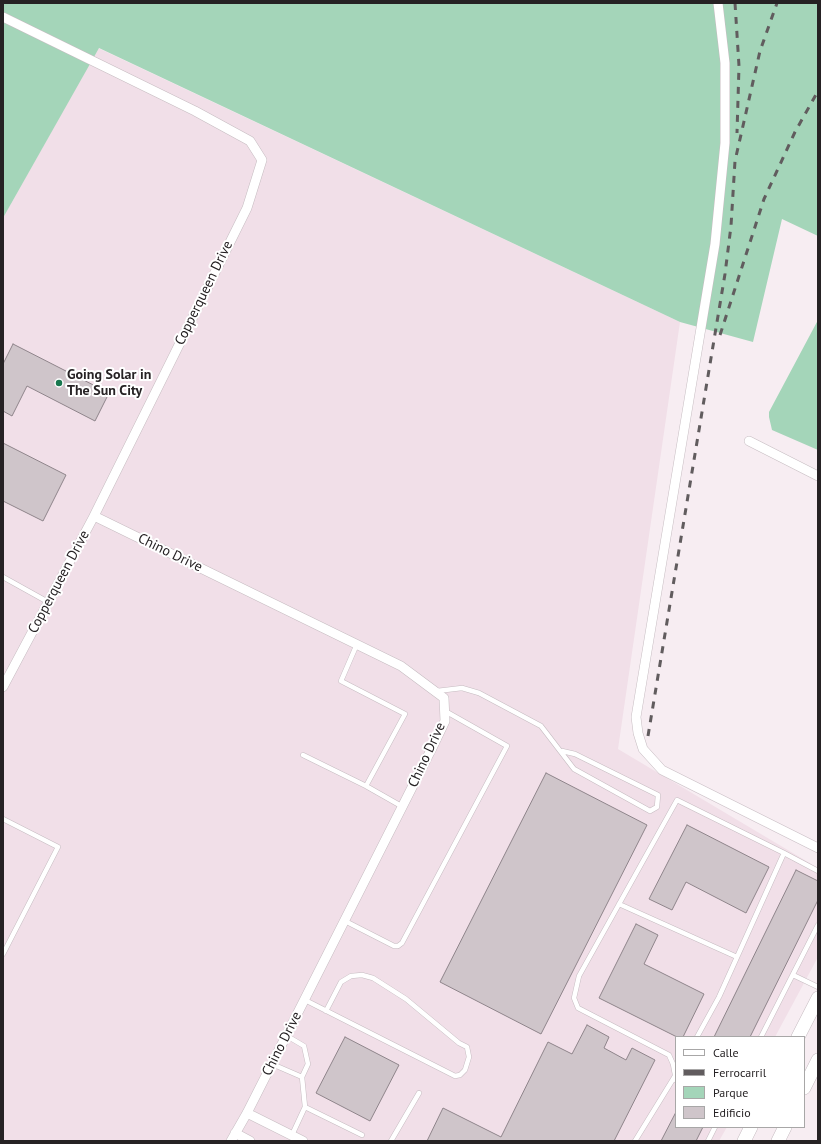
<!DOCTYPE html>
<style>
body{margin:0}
#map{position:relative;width:821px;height:1144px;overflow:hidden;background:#f7edf2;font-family:"PT Sans",sans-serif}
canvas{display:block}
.frame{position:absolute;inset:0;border:4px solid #262224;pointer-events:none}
.legend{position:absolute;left:675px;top:1036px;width:130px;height:92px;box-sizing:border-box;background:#fff;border:1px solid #a8a7a7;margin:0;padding:5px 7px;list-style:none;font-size:12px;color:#262224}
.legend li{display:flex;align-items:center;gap:8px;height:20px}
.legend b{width:20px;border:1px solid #a8a7a7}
</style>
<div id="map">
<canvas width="821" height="1144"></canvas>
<div class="frame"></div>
<ul class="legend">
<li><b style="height:5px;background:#fff"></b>Calle</li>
<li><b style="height:5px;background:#615c5e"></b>Ferrocarril</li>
<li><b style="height:11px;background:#a4d5b9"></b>Parque</li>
<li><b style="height:11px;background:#cfc5ca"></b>Edificio</li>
</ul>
</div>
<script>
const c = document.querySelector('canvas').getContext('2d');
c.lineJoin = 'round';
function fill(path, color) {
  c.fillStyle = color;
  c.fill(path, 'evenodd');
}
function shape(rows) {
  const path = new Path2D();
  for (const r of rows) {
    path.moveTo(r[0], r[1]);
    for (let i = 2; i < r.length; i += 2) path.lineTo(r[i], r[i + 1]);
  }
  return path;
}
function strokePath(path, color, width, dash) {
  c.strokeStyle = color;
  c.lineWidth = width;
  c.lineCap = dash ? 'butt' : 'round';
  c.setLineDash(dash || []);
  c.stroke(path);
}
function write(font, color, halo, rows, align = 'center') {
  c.font = font + ' "PT Sans",sans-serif';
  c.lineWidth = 4;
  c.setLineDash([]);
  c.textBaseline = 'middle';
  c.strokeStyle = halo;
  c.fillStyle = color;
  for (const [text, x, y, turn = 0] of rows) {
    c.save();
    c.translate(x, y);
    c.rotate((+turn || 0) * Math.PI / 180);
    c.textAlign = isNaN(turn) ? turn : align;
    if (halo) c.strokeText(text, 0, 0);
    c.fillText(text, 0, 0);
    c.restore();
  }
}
fill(shape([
 [98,48,680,322,618,749,818,868,818,957,775,1037,676,1037,676,1127,727,1127,719,1141,3,1141,3,218]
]), '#f1dfe8');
fill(shape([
 [3,3,818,3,818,236,782,219,753,342,680,322,99,48,3,218],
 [818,320,818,450,772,430,769,417,769,412]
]), '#a4d5b9');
const building = shape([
 [13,344,109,393,95,421,27,386,12,416,3,411,3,364,13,344],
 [3,443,66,475,43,521,3,501,3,443],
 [546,773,647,825,541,1034,440,982,546,773],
 [687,825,769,867,746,913,686,882,672,910,649,899,687,825],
 [796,870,818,881,818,900,750,1037,714,1037,796,870],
 [636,924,658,935,644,964,704,994,683,1037,677,1037,599,998,636,924],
 [587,1025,609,1037,604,1048,626,1060,632,1048,655,1060,614,1141,427,1141,443,1108,501,1137,548,1042,572,1054,587,1025],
 [345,1037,399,1065,370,1121,316,1093,345,1037],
 [676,1112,676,1127,703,1127,696,1141,661,1141,676,1112]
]);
fill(building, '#cfc5ca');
strokePath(building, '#8f858b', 1);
const service = shape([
 [3,577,48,602],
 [357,644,341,681,405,714,366,786,403,807],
 [437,691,462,688,479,693,541,726,574,769,650,811,657,807,658,795,575,754,562,751],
 [303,755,366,786],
 [3,819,58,847,3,954],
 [784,853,818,871],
 [619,904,737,957],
 [345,921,394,946,398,946,402,943,507,746,445,711],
 [793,975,818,987],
 [305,1000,455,1076,460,1075,465,1070,469,1057,467,1047,459,1043,406,999,373,978,362,975,351,976,341,982,326,1011],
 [287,1036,304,1046,308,1064,302,1077,305,1107,292,1135],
 [761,1037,818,925],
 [272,1064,302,1077],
 [676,1080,673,1064,669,1055,578,1008,574,998,579,976,677,800,784,853,719,997,697,1037],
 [305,1107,362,1135],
 [391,1141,419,1093],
 [635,1141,675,1076],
 [708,1141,715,1127]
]);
const minor = shape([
 [718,3,725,63,725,143,715,244,636,717,638,733,643,749,662,770,818,848],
 [3,17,195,111,250,141,262,160,247,208,94,516,3,687],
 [749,441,818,476],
 [94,516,401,666,444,698,445,721,433,746,247,1113,231,1141],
 [247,1113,303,1141],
 [235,1133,250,1141]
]);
const secondary = shape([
 [798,1037,818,998],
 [804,1088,818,1060],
 [744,1141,751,1127],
 [778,1141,785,1127]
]);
strokePath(service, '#c6bcc1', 5.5);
strokePath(minor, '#c6bcc1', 10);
strokePath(secondary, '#c6bcc1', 14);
strokePath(service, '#fff', 4.5);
strokePath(minor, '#fff', 9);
strokePath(secondary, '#fff', 13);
strokePath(shape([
 [735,3,739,66,737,133],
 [720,335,764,199,795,132,818,91],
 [648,736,725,274,731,226,735,161,760,51,777,3]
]), '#615c5e', 3, [7, 7]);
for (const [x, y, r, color] of [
 [59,383,4,"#17774e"]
]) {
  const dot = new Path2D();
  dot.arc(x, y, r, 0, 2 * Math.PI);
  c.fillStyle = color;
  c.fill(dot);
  strokePath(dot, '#fff', 1.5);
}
write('14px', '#262224', '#fff', [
 ["Copperqueen Drive",204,293,-64],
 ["Chino Drive",170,553,26],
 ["Copperqueen Drive",59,582,-62],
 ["Chino Drive",427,755,-65],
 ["Chino Drive",282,1044,-63]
]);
write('bold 14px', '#262224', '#fff', [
 ["Going Solar in",67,375],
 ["The Sun City",67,391]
], 'left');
</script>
